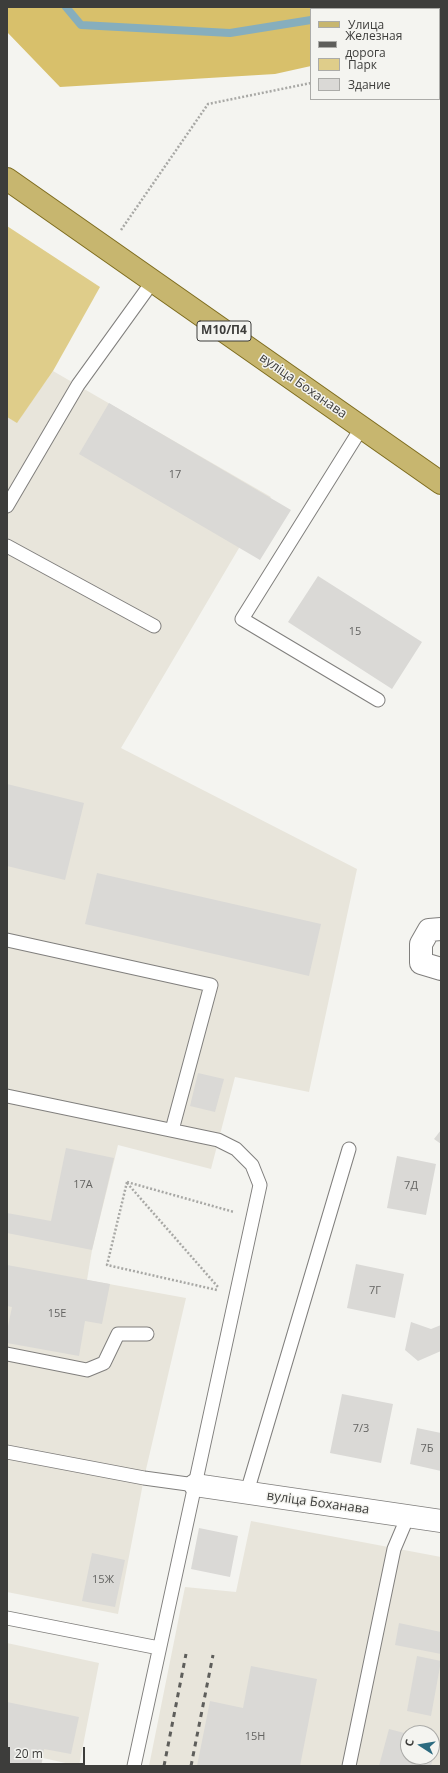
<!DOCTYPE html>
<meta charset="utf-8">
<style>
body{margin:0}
#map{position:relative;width:448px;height:1773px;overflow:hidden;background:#f4f4f0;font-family:"Open Sans",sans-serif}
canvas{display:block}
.frame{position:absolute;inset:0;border:8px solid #3d3d3b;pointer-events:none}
.legend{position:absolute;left:310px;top:8px;width:130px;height:92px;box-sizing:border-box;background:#f4f4f0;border:1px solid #ababa8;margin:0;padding:5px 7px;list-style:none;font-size:12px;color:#3d3d3b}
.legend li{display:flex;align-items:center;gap:8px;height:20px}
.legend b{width:20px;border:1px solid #ababa8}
.north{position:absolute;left:400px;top:1725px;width:40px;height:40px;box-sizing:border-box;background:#f4f4f0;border:1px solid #ababa8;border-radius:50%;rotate:282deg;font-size:11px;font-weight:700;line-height:16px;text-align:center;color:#3d3d3b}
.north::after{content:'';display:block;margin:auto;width:14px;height:18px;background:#2c6b80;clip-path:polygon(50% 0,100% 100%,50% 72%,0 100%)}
.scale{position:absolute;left:8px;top:1747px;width:77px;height:18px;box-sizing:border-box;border:2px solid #3d3d3b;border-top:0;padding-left:5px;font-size:12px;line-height:14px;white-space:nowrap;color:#3d3d3b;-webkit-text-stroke:3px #f4f4f0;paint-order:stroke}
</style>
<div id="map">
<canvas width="448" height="1773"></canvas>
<div class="frame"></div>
<ul class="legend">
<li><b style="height:5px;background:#c7b66f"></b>Улица</li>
<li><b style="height:5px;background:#5e5e5b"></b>Железная дорога</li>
<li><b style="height:11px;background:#dfcd8a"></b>Парк</li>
<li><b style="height:11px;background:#dad9d6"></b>Здание</li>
</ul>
<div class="north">С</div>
<div class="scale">20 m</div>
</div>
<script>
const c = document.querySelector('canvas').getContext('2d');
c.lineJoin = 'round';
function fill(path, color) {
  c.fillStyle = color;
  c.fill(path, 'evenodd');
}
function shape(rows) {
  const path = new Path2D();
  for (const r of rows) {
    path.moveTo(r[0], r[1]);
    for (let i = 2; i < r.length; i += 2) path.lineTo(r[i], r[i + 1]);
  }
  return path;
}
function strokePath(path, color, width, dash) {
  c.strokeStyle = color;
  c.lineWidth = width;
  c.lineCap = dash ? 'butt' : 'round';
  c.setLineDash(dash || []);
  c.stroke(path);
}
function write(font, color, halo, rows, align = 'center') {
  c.font = font + ' "Open Sans",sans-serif';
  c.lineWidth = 3;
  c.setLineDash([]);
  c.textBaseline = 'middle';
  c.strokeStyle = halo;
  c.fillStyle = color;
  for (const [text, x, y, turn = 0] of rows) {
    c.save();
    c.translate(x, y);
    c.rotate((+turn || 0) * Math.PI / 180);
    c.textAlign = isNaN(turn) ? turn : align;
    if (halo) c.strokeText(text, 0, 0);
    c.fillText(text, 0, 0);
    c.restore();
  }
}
fill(shape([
 [53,371,271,497,239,548,121,748,357,869,309,1092,235,1077,211,1169,118,1145,92,1250,87,1280,186,1298,144,1478,118,1614,7,1592,7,417,17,422],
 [251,1521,441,1557,441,1766,149,1766,185,1587,236,1592],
 [408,1733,432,1733,432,1757,408,1757],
 [7,1643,99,1663,79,1766,43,1758,41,1766,7,1766]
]), '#e8e5db');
fill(shape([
 [7,226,100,287,53,371,17,423,7,417]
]), '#dfcd8a');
fill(shape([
 [7,7,441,7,441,38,439,39,439,9,311,9,311,66,275,74,60,87,7,32]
]), '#d8c06b');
strokePath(shape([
 [66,7,81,25,230,33,311,20],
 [380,9,393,7]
]), '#86aebd', 8);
fill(shape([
 [109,403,291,510,260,560,79,454],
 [318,576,422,642,392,689,288,622],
 [7,784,84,803,65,880,7,866],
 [97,873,321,924,309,976,85,924],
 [198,1073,224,1079,215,1112,190,1106],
 [441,1130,441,1144,434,1139],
 [66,1148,114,1158,92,1250,7,1233,7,1213,51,1221],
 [397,1156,436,1164,426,1215,387,1208],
 [356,1264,404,1274,395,1318,347,1308],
 [7,1265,110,1284,102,1324,85,1321,79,1356,7,1343,7,1331,12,1307,7,1306],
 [411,1322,431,1329,441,1325,441,1351,418,1361,405,1350],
 [342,1394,393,1404,381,1463,330,1453],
 [417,1428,441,1433,441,1471,410,1464],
 [199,1528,238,1536,230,1577,191,1569],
 [92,1553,125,1560,115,1607,82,1601],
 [399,1623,441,1632,441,1654,395,1645],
 [417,1656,441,1661,431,1716,407,1711],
 [251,1666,317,1679,300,1766,197,1766,210,1701,243,1708],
 [7,1702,79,1717,71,1754,44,1749,41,1766,7,1766],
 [389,1729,408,1734,408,1757,432,1757,432,1740,437,1741,431,1766,379,1766]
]), '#dad9d6');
const service = shape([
 [362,427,242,619,378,700],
 [7,506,78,385,153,281],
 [7,546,154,626],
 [7,940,211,985,172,1130],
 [7,1096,218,1140,236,1149,252,1165,260,1185,134,1766],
 [7,1354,87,1370,104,1363,118,1334,147,1334],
 [7,1452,144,1478,195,1485],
 [247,1492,349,1149],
 [7,1618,159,1648],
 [349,1766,394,1549,408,1516]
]);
const minor = shape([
 [441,929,429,930,421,944,421,963,441,969],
 [195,1485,441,1521]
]);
const primary = shape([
 [7,179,441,483]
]);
strokePath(service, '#807f7d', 15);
strokePath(minor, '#807f7d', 24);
strokePath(primary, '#7e6c1e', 24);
strokePath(shape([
 [439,56,441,56],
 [121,230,208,104,311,83],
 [127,1182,234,1212],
 [127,1182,107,1265,217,1290],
 [127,1183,218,1287]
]), '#a8a8a5', 2.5, [2, 2]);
strokePath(service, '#fff', 13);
strokePath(minor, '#fff', 22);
strokePath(primary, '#c7b66f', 22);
strokePath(shape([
 [164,1766,186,1654],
 [191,1766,213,1655]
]), '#5e5e5b', 3, [5, 5]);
write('11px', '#646462', null, [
 ["17",175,475],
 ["15",355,632],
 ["17А",83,1185],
 ["7Д",411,1186],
 ["7Г",375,1291],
 ["15Е",57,1314],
 ["7/3",361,1429],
 ["7Б",427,1449],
 ["15Ж",103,1580],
 ["15Н",255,1737]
]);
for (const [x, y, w] of [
 [224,331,54]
]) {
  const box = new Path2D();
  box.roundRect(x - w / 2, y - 10, w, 20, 3);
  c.fillStyle = '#f4f4f0';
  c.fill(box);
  strokePath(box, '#3d3d3b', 1);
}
write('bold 12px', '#3d3d3b', null, [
 ["М10/П4",224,331]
]);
write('13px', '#3d3d3b', '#f4f4f0', [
 ["вуліца Боханава",303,386,35],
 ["вуліца Боханава",318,1503,8]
]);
</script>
